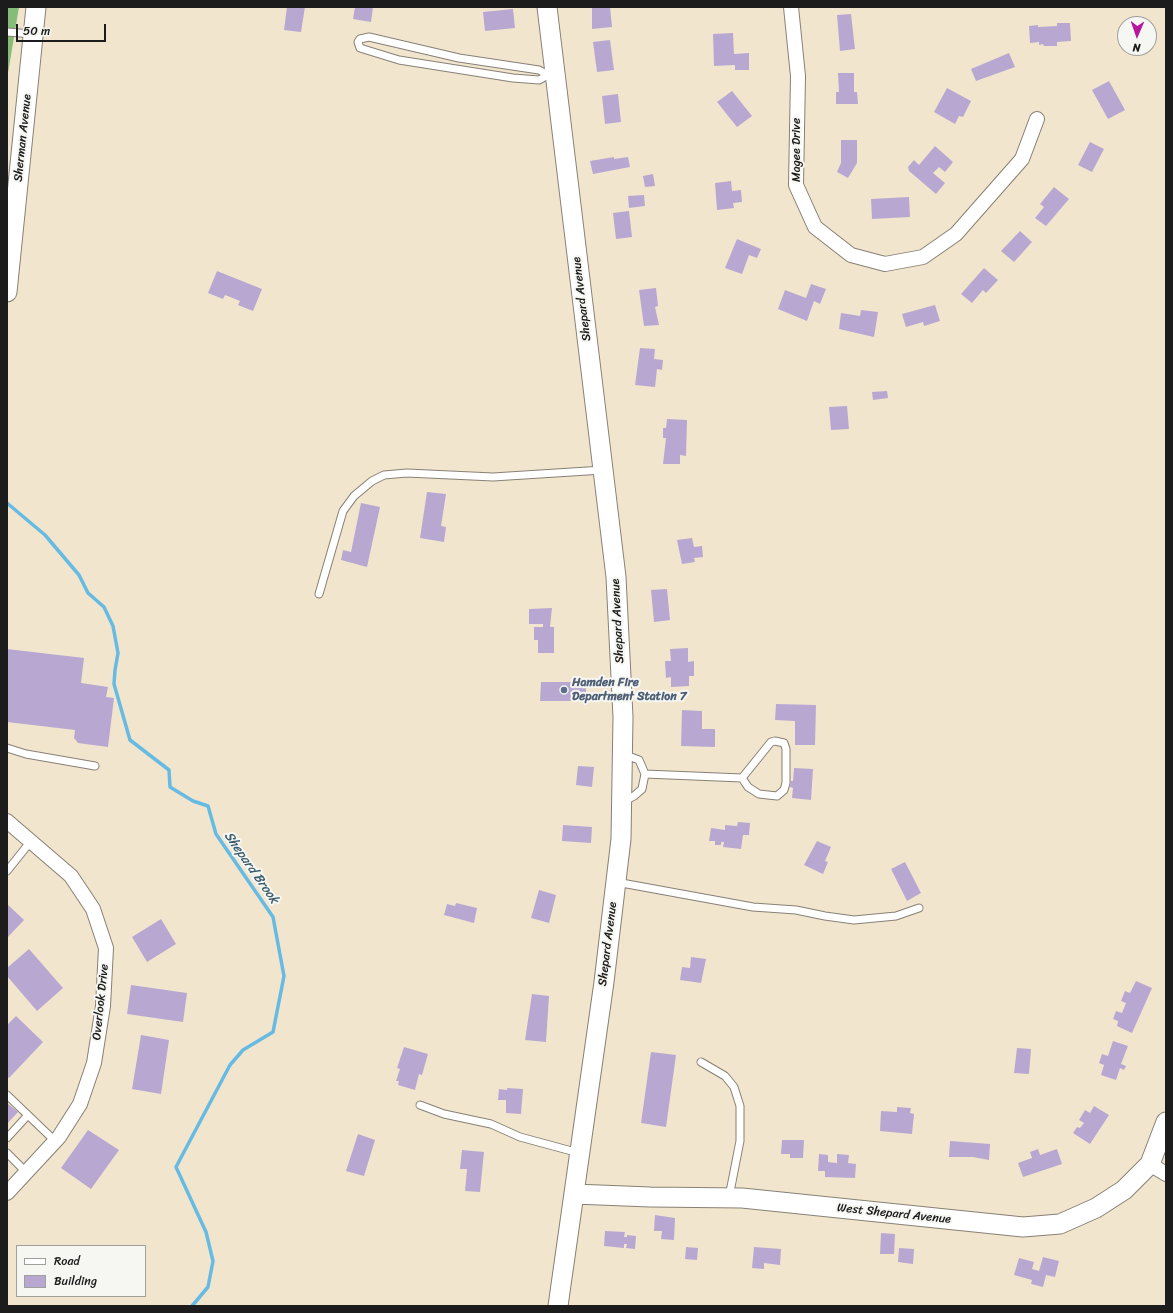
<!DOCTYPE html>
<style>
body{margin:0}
#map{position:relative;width:1173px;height:1313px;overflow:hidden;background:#f2e5ce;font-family:Sriracha,sans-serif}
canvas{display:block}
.frame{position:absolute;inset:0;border:8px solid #1c1c1c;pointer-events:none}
.legend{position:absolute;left:16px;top:1245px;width:130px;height:52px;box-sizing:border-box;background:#f6f6f2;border:1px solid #9f9f9c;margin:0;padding:5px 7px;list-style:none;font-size:12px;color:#1c1c1c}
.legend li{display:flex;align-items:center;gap:8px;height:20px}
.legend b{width:20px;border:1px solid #9f9f9c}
.north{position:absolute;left:1117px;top:16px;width:40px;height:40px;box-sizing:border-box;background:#f6f6f2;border:1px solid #9f9f9c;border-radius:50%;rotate:182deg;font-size:11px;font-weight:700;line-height:16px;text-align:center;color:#1c1c1c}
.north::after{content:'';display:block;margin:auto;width:14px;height:18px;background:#b5179e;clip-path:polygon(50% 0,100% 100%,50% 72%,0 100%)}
.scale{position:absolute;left:16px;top:24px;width:90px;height:18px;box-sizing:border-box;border:2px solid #1c1c1c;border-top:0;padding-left:5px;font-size:12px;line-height:14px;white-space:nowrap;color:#1c1c1c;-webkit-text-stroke:3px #f6f6f2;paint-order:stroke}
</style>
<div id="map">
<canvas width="1173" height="1313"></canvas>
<div class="frame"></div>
<ul class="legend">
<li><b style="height:5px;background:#fff"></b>Road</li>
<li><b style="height:11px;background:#b8a8d1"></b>Building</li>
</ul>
<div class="north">N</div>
<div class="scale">50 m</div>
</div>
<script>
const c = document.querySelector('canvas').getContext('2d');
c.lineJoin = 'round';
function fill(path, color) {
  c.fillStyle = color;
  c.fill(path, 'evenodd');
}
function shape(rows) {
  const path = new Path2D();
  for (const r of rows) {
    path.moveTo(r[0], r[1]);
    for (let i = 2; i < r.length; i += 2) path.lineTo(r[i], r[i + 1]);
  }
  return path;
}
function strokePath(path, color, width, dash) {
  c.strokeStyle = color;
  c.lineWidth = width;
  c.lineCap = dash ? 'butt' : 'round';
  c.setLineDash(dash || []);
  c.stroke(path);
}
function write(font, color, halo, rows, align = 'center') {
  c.font = font + ' Sriracha,sans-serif';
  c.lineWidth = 4;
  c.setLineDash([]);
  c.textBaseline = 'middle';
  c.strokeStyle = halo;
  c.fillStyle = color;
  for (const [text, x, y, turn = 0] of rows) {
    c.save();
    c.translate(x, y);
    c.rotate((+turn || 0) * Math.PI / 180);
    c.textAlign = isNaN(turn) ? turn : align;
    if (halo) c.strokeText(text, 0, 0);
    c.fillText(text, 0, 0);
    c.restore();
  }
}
fill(shape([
 [7,7,19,7,7,79]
]), '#84bc78');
strokePath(shape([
 [7,503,45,535,79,575,88,593,104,607,113,626,118,653,115,670,114,684,130,740,169,770,170,787,193,801,208,806,216,834,273,917,284,976,273,1032,243,1050,230,1065,176,1167,206,1232,213,1261,208,1287,192,1306]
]), '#67bbe3', 3.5);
fill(shape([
 [287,7,305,7,301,32,284,30],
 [355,7,373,7,371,22,353,19],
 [592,7,610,7,612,27,592,29],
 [513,9,515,28,485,31,483,12],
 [851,14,855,49,840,51,837,15],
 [1057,23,1070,23,1071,41,1057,42,1057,46,1044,46,1043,44,1039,45,1039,42,1030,43,1029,26,1038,25,1038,27,1057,26],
 [733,33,734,54,749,53,749,70,735,70,735,65,714,66,713,34],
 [610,40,614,70,597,72,593,42],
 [1009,53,1015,67,976,81,971,69],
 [838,73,854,73,854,92,857,92,858,104,836,104,836,92,839,92],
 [1109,81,1125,110,1108,119,1092,90],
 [947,88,971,101,963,117,959,116,955,124,934,112],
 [732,91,752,116,737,127,717,102],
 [618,94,621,122,605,124,602,96],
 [841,140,857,140,857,163,848,178,837,172,841,163],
 [1090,142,1104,149,1092,172,1078,165],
 [935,146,953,162,945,172,939,167,933,173,945,183,936,194,909,171,908,167,914,160,919,165],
 [614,157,614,159,628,157,630,167,593,174,590,161],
 [653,174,655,186,645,187,643,176],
 [731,181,732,191,741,190,742,202,733,203,734,208,717,210,715,183],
 [1054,187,1069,199,1046,226,1035,218,1044,207,1040,204],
 [644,195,645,206,629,208,628,196],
 [909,197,910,217,872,219,871,199],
 [629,211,632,237,616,239,613,213],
 [1020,231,1032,242,1014,262,1001,251],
 [737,239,761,249,757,258,749,255,742,274,725,268],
 [984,268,998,280,986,293,983,290,972,303,961,294],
 [217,271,262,289,253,311,238,305,240,301,225,295,223,299,208,293],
 [811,284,826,289,820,304,814,301,807,321,778,309,785,290,806,298],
 [656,288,658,306,655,307,659,325,644,326,639,290],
 [935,305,940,321,924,326,923,322,906,327,902,314],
 [861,310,878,312,874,337,839,329,841,313,860,316],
 [640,348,655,349,654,359,663,360,662,370,657,369,655,387,635,385],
 [887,391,888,398,873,400,872,392],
 [847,406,849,429,831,430,829,407],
 [667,419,687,420,686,456,680,455,680,464,663,464,666,438,663,438,663,428,666,428],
 [427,492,446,494,441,526,446,527,444,542,420,538],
 [361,503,380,507,367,567,341,560,343,550,351,552],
 [692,538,694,547,702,546,703,557,694,558,695,562,682,564,677,540],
 [667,589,670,620,654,622,651,590],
 [552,608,550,627,554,627,554,653,538,653,538,640,534,640,534,627,543,627,543,624,529,624,529,609],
 [688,648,688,662,694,661,694,676,689,676,689,686,671,687,671,677,666,678,665,661,671,661,670,649],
 [7,649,84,658,81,683,108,687,106,697,114,698,108,747,78,743,74,738,75,730,7,722],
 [541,682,586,682,586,701,540,701],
 [776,704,816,705,815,745,795,745,795,721,775,720],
 [682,710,702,711,702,729,715,729,715,747,681,746],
 [578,766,594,767,592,787,576,785],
 [794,768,813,769,811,800,792,798,793,788,790,787,791,781,793,781],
 [738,822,750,823,749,835,743,835,741,849,723,847,724,842,721,842,721,845,715,845,715,841,709,841,711,828,725,830,725,825,737,826],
 [563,825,592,827,591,843,562,841],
 [817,841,831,847,825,861,828,862,823,874,804,865],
 [905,862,921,893,907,901,891,869],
 [539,890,556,895,549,923,531,918],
 [456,903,477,908,474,923,444,915,447,904,455,906],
 [7,904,24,920,7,938],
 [161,919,176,944,147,962,132,937],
 [29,949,63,988,37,1011,7,976,7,968],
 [691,957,706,959,701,983,680,980,682,967,690,968],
 [1136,981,1152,988,1132,1033,1117,1026,1118,1021,1113,1019,1116,1011,1122,1013,1126,1003,1121,1001,1125,991,1130,993],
 [131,985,187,993,183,1022,127,1014],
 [532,994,549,996,546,1042,525,1040],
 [16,1016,43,1042,9,1078,7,1076,7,1025],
 [141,1035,169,1040,161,1094,132,1089],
 [1113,1041,1128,1046,1121,1064,1126,1066,1124,1070,1120,1068,1116,1080,1101,1075,1104,1065,1099,1063,1102,1054,1108,1056],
 [404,1047,428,1054,422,1075,419,1074,415,1090,398,1085,399,1081,396,1081,400,1069,397,1068],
 [1017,1048,1031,1049,1029,1074,1014,1073],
 [651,1052,676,1055,666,1127,641,1123],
 [507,1088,523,1089,521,1114,506,1113,506,1100,498,1100,499,1089,507,1090],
 [7,1103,18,1112,7,1124],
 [1094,1106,1109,1115,1090,1144,1073,1133,1077,1127,1080,1128,1084,1123,1079,1120,1085,1110,1090,1113],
 [897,1107,911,1108,910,1113,914,1114,912,1134,880,1131,881,1111,897,1112],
 [88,1130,119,1150,91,1189,61,1168],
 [358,1134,375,1140,364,1176,346,1171],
 [782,1140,804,1140,803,1158,790,1158,790,1154,781,1154],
 [950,1141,990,1144,989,1160,973,1157,949,1157],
 [1038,1149,1040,1155,1057,1149,1062,1164,1023,1177,1018,1163,1032,1158,1030,1152],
 [462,1150,484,1152,480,1192,465,1191,467,1169,460,1169],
 [819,1154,828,1155,828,1162,837,1163,837,1154,849,1155,848,1163,856,1164,855,1178,825,1177,825,1171,818,1171],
 [655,1215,675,1218,674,1240,661,1239,662,1231,654,1231],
 [605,1231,625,1232,624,1237,627,1237,627,1235,636,1236,635,1249,626,1248,627,1244,624,1244,624,1248,604,1246],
 [881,1233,895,1234,894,1254,880,1254],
 [686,1247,698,1248,697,1260,685,1259],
 [754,1247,781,1249,780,1265,764,1263,764,1269,752,1268],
 [899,1248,914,1249,913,1264,898,1262],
 [1043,1257,1059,1261,1055,1277,1046,1275,1043,1287,1031,1284,1032,1280,1014,1275,1019,1258,1034,1262,1032,1269,1039,1271]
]), '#b8a8d1');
const lane = shape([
 [7,32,33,34],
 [548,75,539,70,459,58,369,37,360,39,358,42,360,48,399,60,513,78,539,80,548,75,554,75],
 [319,594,343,511,354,496,372,481,384,475,407,473,493,477,603,470],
 [7,748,26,754,95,766],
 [623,754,639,760,645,774,642,789,634,796,624,801],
 [645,774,742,778,748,787,759,794,777,796,784,790,786,783,786,749,784,743,775,741,771,742,742,778],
 [7,871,31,841],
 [616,882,753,907,796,910,825,916,854,920,896,916,919,908],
 [701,1062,725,1076,734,1087,740,1106,740,1141,729,1197],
 [7,1095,55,1141],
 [420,1105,444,1114,491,1124,520,1137,579,1153],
 [7,1138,28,1115],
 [7,1153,26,1172]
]);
const street = shape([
 [791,7,798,76,796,185,815,227,851,255,885,264,923,257,956,234,1022,159,1037,119],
 [7,821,71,876,93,909,106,948,103,1006,94,1063,80,1104,59,1137,7,1193],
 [1150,1164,1166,1174]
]);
const secondary = shape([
 [547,7,616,577,623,717,621,839,604,982,558,1306],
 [7,292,36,7],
 [574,1194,650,1197,742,1198,1023,1227,1060,1224,1096,1208,1124,1190,1150,1164,1166,1122]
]);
strokePath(lane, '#878075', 9);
strokePath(street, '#878075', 16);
strokePath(secondary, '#878075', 21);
strokePath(lane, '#fff', 7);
strokePath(street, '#fff', 14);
strokePath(secondary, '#fff', 19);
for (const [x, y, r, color] of [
 [564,690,4,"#5c6f8a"]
]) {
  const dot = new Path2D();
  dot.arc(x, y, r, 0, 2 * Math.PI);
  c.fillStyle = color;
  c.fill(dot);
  strokePath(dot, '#f6f6f2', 1.5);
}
write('12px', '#1c1c1c', '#f6f6f2', [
 ["Sherman Avenue",23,138,-84],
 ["Magee Drive",797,150,-90],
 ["Shepard Avenue",582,299,-97],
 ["Shepard Avenue",618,621,-93],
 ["Shepard Avenue",608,944,-83],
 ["Overlook Drive",101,1002,-84],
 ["West Shepard Avenue",894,1214,6]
]);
write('bold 12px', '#4e5e75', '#f6f6f2', [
 ["Hamden Fire",572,683],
 ["Department Station 7",572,697]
], 'left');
write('italic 13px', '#3a5c6c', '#f6f6f2', [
 ["Shepard Brook",251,868,55]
]);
</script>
